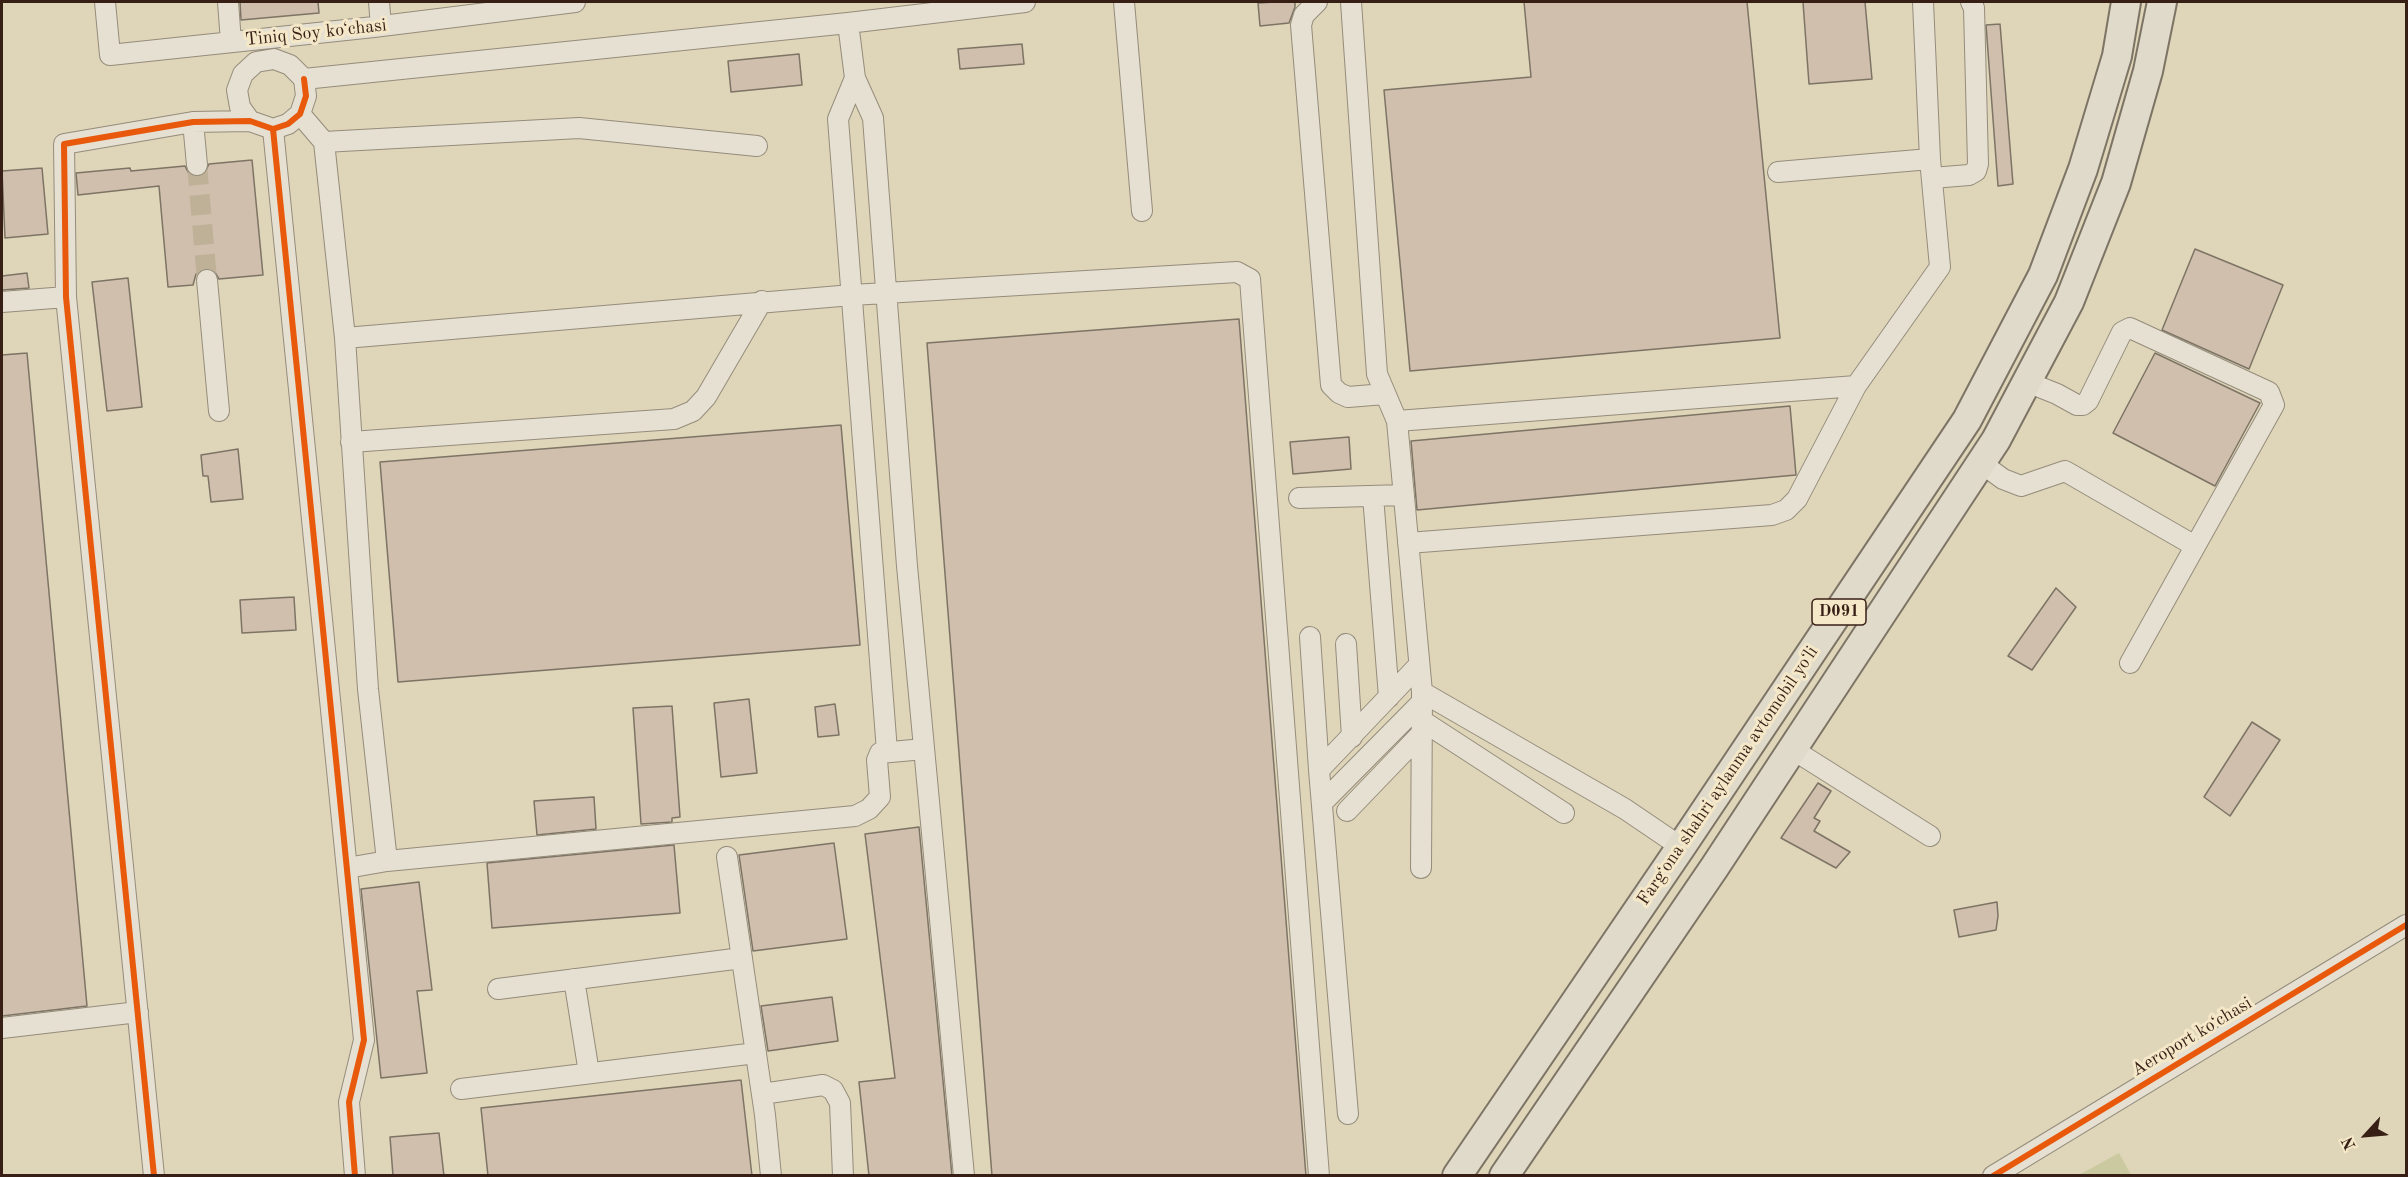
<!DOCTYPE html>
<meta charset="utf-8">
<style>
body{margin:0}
#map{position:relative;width:2408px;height:1177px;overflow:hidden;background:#dfd5b9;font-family:"Old Standard TT",serif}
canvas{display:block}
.frame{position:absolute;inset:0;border:3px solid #381f16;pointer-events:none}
.north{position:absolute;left:2336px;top:1105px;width:60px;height:60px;-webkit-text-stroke:4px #f4e8c8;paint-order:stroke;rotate:244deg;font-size:16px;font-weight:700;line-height:24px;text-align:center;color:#381f16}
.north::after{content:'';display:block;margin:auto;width:21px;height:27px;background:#381f16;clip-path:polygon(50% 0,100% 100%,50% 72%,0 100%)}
</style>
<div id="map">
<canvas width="2408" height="1177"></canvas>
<div class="frame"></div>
<div class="north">N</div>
</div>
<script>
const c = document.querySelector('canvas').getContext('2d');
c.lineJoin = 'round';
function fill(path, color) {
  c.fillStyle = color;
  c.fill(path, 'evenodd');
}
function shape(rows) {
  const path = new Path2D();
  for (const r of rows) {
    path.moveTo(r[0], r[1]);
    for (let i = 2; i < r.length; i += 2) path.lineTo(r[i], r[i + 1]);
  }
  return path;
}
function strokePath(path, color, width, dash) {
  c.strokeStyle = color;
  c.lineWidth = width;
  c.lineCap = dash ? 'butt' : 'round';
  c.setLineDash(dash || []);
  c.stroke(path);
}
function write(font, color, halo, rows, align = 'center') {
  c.font = font + ' "Old Standard TT",serif';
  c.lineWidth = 6;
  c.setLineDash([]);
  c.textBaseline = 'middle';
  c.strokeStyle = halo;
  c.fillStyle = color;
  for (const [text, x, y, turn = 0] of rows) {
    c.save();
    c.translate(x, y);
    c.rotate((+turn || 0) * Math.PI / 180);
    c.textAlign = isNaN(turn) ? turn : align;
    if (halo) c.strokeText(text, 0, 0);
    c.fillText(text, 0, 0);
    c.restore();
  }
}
fill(shape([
 [2119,1153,2131,1175,2079,1175]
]), '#cac99f');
const building = shape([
 [240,2,318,2,319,13,241,20,240,2],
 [1275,2,1295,2,1295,7,1289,23,1260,26,1258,3,1275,2],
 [1524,2,1747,2,1780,338,1410,371,1384,90,1531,77,1524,2],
 [1803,2,1865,2,1872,79,1809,84,1803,2],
 [2000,24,2013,184,1998,186,1986,25,2000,24],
 [1022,44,1024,64,960,69,958,49,1022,44],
 [799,54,802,85,731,92,728,61,799,54],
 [252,160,263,275,219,279,213,269,205,268,196,274,193,285,168,287,159,186,78,195,76,173,130,168,131,171,185,166,188,172,198,177,204,174,209,164,252,160],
 [42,168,48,234,5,238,2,171,42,168],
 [2195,249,2283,285,2249,369,2162,330,2195,249],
 [27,273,29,288,2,290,2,276,27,273],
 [128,278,142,407,107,411,92,282,128,278],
 [1239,319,1306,1176,992,1176,927,343,1239,319],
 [27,353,87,1006,2,1016,2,355,27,353],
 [2155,353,2260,403,2215,486,2113,433,2155,353],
 [1790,406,1796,475,1417,510,1411,441,1790,406],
 [841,425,860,645,398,682,380,462,841,425],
 [1349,437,1351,469,1293,474,1290,442,1349,437],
 [238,449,243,499,211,502,208,476,203,476,201,455,238,449],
 [2056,588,2076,607,2032,670,2008,656,2056,588],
 [294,597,296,630,242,633,240,600,294,597],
 [749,699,757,773,721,777,714,703,749,699],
 [835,704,839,735,818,737,815,707,835,704],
 [672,706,680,817,672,818,672,822,641,824,633,708,672,706],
 [2252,722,2280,740,2230,816,2204,797,2252,722],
 [1818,783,1831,791,1814,818,1820,821,1814,831,1850,852,1836,868,1781,838,1818,783],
 [594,797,596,829,537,835,534,801,594,797],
 [919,827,952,1176,869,1176,859,1082,895,1078,865,834,919,827],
 [834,843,847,939,753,951,739,855,834,843],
 [674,845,680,913,492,928,487,863,674,845],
 [419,882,432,990,417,991,427,1073,381,1078,361,889,419,882],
 [1997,902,1998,916,1996,930,1959,937,1954,910,1997,902],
 [832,997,838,1041,768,1051,761,1006,832,997],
 [741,1080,752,1176,488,1176,481,1108,741,1080],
 [439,1133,444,1176,393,1176,390,1137,439,1133]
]);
fill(building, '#cfbfac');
strokePath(building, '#7d7465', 1.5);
strokePath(shape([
 [197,165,207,280]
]), '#beb198', 20, [20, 10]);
const minor = shape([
 [105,2,110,55,374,27,575,2],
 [228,2,231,42],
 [379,2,381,26],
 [1124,2,1142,211],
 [1317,2,1304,15,1301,25,1331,385,1339,393,1348,397,1385,394],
 [1351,2,1377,374,1397,421],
 [848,23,855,78,873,118,907,566,964,1176],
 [855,78,838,119,887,751],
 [304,79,848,23,1025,2],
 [300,114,324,142,345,338,368,689,387,861],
 [193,122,197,165],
 [273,129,364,1040,349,1102,355,1176],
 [324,142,579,128,757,146],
 [1778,172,1930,159],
 [1932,178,1969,175,1976,171,1978,164,1974,8,1971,2],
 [207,280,219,411],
 [2,302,66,297],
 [345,338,852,295,1237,272,1250,279,1319,1176],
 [2027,382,2057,394,2077,405,2083,405,2088,401,2122,332,2130,328,2269,392,2274,405,2130,663],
 [351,442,674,419,693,411,706,397,762,301],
 [1981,463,2003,479,2021,486,2065,471,2195,546],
 [1373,496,1389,697],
 [1299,498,1404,495],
 [1408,543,1772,515,1786,510,1797,499,1856,386],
 [1310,637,1319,770,1348,1114],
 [1346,644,1352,737],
 [1421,720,1564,813],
 [1792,749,1930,836],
 [1319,770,1419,665],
 [1322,803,1422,702],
 [1347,811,1421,734],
 [1681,847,1625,809,1422,692,1397,421,1856,386,1940,267,1930,159,1923,2],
 [727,857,765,1115,771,1176],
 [347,868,387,861,855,816,869,809,880,797,877,760,880,753,924,749],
 [1421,868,1422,692],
 [574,979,589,1073],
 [498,989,742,958],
 [2,1028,138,1012],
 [461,1089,756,1053],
 [762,1094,823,1085,833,1090,840,1103,843,1176],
 [154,1176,66,297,64,144,193,122,250,121,273,129,288,124,300,114,306,96,304,79,290,65,274,59,256,62,243,74,237,90,240,107,250,121],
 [1993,1176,2406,925]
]);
const highway = shape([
 [1457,1176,1681,847,1967,420,2043,275,2083,169,2117,56,2126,2],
 [1504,1176,1714,868,1996,440,2069,302,2116,183,2148,71,2162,2]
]);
strokePath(minor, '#958c7b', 22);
strokePath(highway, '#7d7465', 32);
strokePath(minor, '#e5e0d2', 20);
strokePath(highway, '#e0dacb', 28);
strokePath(shape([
 [273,129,364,1040,349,1102,355,1176],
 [154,1176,66,297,64,144,193,122,250,121,273,129,288,124,300,114,306,96,304,79],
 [1993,1176,2406,925]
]), '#e8590c', 6);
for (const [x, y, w] of [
 [1839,612,54]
]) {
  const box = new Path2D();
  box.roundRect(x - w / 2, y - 13, w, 26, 4.5);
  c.fillStyle = '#f4e8c8';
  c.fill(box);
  strokePath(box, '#381f16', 1.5);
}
write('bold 16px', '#381f16', null, [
 ["D091",1839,612]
]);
write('18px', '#381f16', '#f4e8c8', [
 ["Tiniq Soy koʻchasi",316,33,-6],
 ["Fargʻona shahri aylanma avtomobil yoʻli",1728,776,-56],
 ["Aeroport koʻchasi",2192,1037,-31]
]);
</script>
